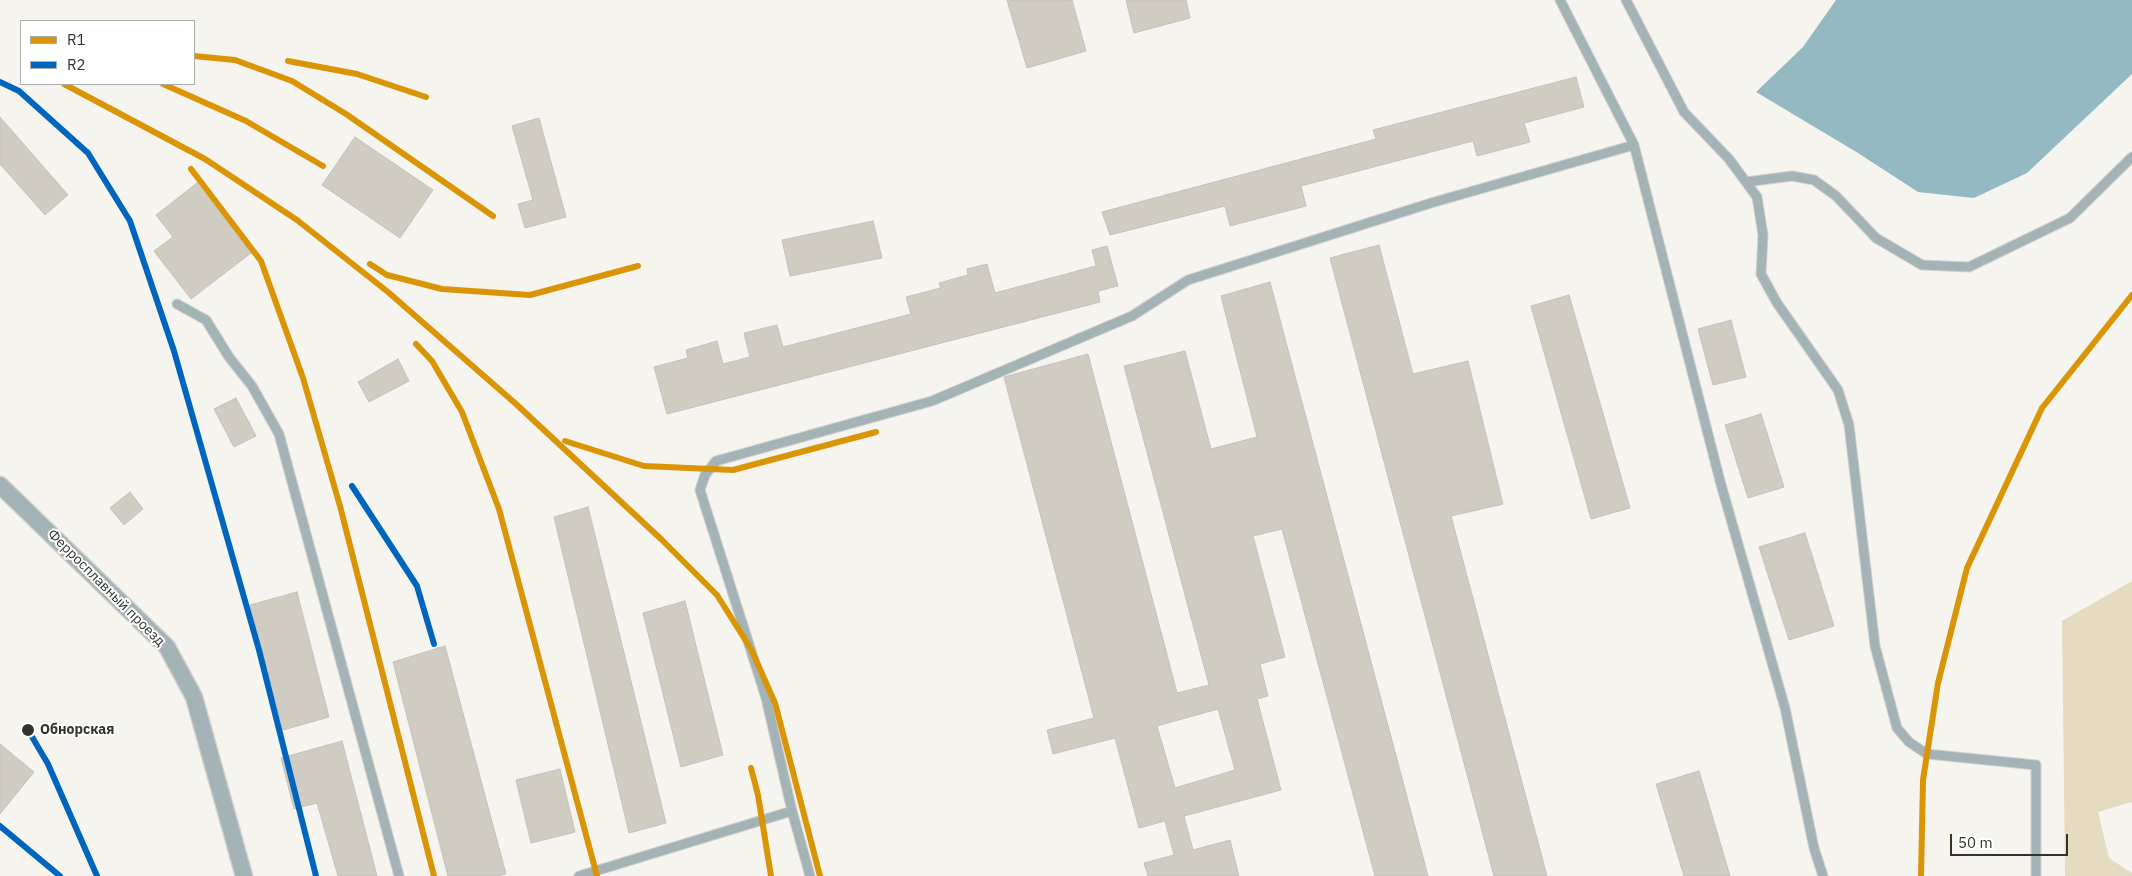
<!DOCTYPE html>
<meta charset="utf-8">
<style>
body{margin:0}
#map{position:relative;width:2132px;height:876px;overflow:hidden;background:#f6f4ef;font-family:"IBM Plex Sans",sans-serif}
canvas{display:block}
.legend{position:absolute;left:20px;top:20px;width:175px;height:65px;box-sizing:border-box;background:#fff;border:1px solid #adadab;margin:0;padding:6px 9px;list-style:none;font-size:15px;color:#33322e}
.legend li{display:flex;align-items:center;gap:10px;height:25px}
.legend b{width:25px;border:1px solid #adadab}
.scale{position:absolute;left:1950px;top:834px;width:118px;height:22px;box-sizing:border-box;border:2px solid #33322e;border-top:0;padding-left:6px;font-size:15px;line-height:18px;white-space:nowrap;color:#33322e;-webkit-text-stroke:4px #fff;paint-order:stroke}
</style>
<div id="map">
<canvas width="2132" height="876"></canvas>
<ul class="legend">
<li><b style="height:6px;background:#da9507"></b>R1</li>
<li><b style="height:6px;background:#0065bd"></b>R2</li>
</ul>
<div class="scale">50 m</div>
</div>
<script>
const c = document.querySelector('canvas').getContext('2d');
c.lineJoin = 'round';
function fill(path, color) {
  c.fillStyle = color;
  c.fill(path, 'evenodd');
}
function shape(rows) {
  const path = new Path2D();
  for (const r of rows) {
    path.moveTo(r[0], r[1]);
    for (let i = 2; i < r.length; i += 2) path.lineTo(r[i], r[i + 1]);
  }
  return path;
}
function strokePath(path, color, width, dash) {
  c.strokeStyle = color;
  c.lineWidth = width;
  c.lineCap = dash ? 'butt' : 'round';
  c.setLineDash(dash || []);
  c.stroke(path);
}
function write(font, color, halo, rows, align = 'center') {
  c.font = font + ' "IBM Plex Sans",sans-serif';
  c.lineWidth = 4;
  c.setLineDash([]);
  c.textBaseline = 'middle';
  c.strokeStyle = halo;
  c.fillStyle = color;
  for (const [text, x, y, turn = 0] of rows) {
    c.save();
    c.translate(x, y);
    c.rotate((+turn || 0) * Math.PI / 180);
    c.textAlign = isNaN(turn) ? turn : align;
    if (halo) c.strokeText(text, 0, 0);
    c.fillText(text, 0, 0);
    c.restore();
  }
}
fill(shape([
 [2132,581,2132,802,2098,812,2109,858,2132,873,2132,876,2065,876,2062,621]
]), '#e5dbc1');
fill(shape([
 [1836,0,2132,0,2132,74,2027,173,1974,198,1918,192,1858,153,1756,92,1803,47]
]), '#95b9c2');
const building = shape([
 [1007,0,1072,0,1086,51,1027,68,1007,0],
 [1126,0,1186,0,1190,18,1134,33,1126,0],
 [1576,77,1584,107,1524,123,1530,142,1477,156,1473,141,1301,186,1306,206,1230,226,1225,206,1110,235,1102,212,1376,139,1373,130,1576,77],
 [0,117,68,195,45,215,0,164,0,117],
 [539,118,566,217,525,228,518,204,533,200,512,126,539,118],
 [355,137,433,190,400,238,322,185,355,137],
 [197,183,251,253,191,299,154,251,173,237,156,215,197,183],
 [873,221,882,258,790,276,782,240,873,221],
 [1379,245,1413,374,1468,361,1503,504,1451,516,1547,876,1494,876,1330,258,1379,245],
 [1107,246,1118,286,1098,291,1100,302,667,414,654,367,688,358,686,350,717,341,723,364,750,357,744,333,777,325,783,347,911,314,906,297,941,288,939,283,968,275,967,269,987,264,995,293,1096,266,1092,250,1107,246],
 [1270,282,1428,876,1375,876,1282,529,1253,536,1285,657,1260,664,1268,696,1257,699,1281,790,1184,816,1193,850,1230,840,1239,876,1148,876,1144,863,1174,855,1165,821,1139,828,1115,738,1053,754,1047,730,1094,718,1004,377,1088,354,1177,693,1209,685,1124,366,1185,351,1211,449,1257,437,1221,296,1270,282],
 [1218,709,1235,770,1175,788,1157,726,1218,709],
 [1569,295,1630,508,1591,519,1531,306,1569,295],
 [1731,320,1746,377,1713,385,1698,329,1731,320],
 [398,359,409,381,369,402,358,382,398,359],
 [236,398,256,436,234,447,214,409,236,398],
 [1761,414,1784,487,1748,498,1725,425,1761,414],
 [130,492,143,509,124,525,110,508,130,492],
 [588,507,666,823,629,833,554,517,588,507],
 [1805,533,1834,626,1789,640,1759,547,1805,533],
 [297,592,329,717,283,730,250,605,297,592],
 [685,601,723,755,681,767,643,613,685,601],
 [445,646,506,874,497,876,448,876,393,662,445,646],
 [342,741,377,876,338,876,317,803,294,809,281,758,342,741],
 [0,744,34,772,0,814,0,744],
 [560,769,575,832,531,843,516,780,560,769],
 [1699,771,1730,876,1684,876,1656,784,1699,771]
]);
fill(building, '#d0ccc2');
strokePath(building, '#c2c1be', 1);
const service = shape([
 [1560,0,1634,145,1720,481,1785,708,1814,848,1823,876],
 [1626,0,1684,112,1729,159,1757,197,1763,235,1761,274,1777,303,1838,390,1849,425,1875,646,1897,728,1909,742,1927,754,2036,765,2036,876],
 [1746,182,1792,176,1814,180,1836,196,1876,238,1922,265,1969,267,2070,218,2132,157],
 [177,304,206,320,229,357,252,386,279,434,399,876],
 [579,876,792,811],
 [810,876,792,811,766,698,700,490,705,475,716,461,932,401,1132,316,1188,280,1431,203,1634,145]
]);
const minor = shape([
 [0,485,167,647,194,697,244,876]
]);
strokePath(service, '#d2d0cd', 11);
strokePath(minor, '#d2d0cd', 19);
strokePath(service, '#a4b3b5', 9);
strokePath(minor, '#a4b3b5', 16);
strokePath(shape([
 [194,56,235,60,292,81,346,114,493,216],
 [288,61,357,74,426,97],
 [64,84,205,159,297,220,388,292,516,404,662,540,717,595,751,649,775,703,820,876],
 [163,84,246,121,323,166],
 [191,169,261,261,303,378,340,506,434,876],
 [370,264,387,275,442,289,530,295,638,266],
 [416,344,432,361,462,412,499,509,597,876],
 [565,441,644,466,733,470,876,432],
 [751,768,758,795,771,876],
 [1921,876,1923,780,1927,754,1938,683,1967,568,2042,408,2132,295]
]), '#da9507', 6);
strokePath(shape([
 [0,82,19,91,88,153,130,221,174,351,259,650,316,876],
 [352,486,417,586,434,644],
 [28,730,48,764,97,876],
 [0,826,60,876]
]), '#0065bd', 6);
for (const [x, y, r, color] of [
 [28,730,7,"#33322e"]
]) {
  const dot = new Path2D();
  dot.arc(x, y, r, 0, 2 * Math.PI);
  c.fillStyle = color;
  c.fill(dot);
  strokePath(dot, '#fff', 2);
}
write('14px', '#33322e', '#fff', [
 ["Ферросплавный проезд",106,588,45]
]);
write('bold 14px', '#33322e', '#fff', [
 ["Обнорская",40,730]
], 'left');
</script>
